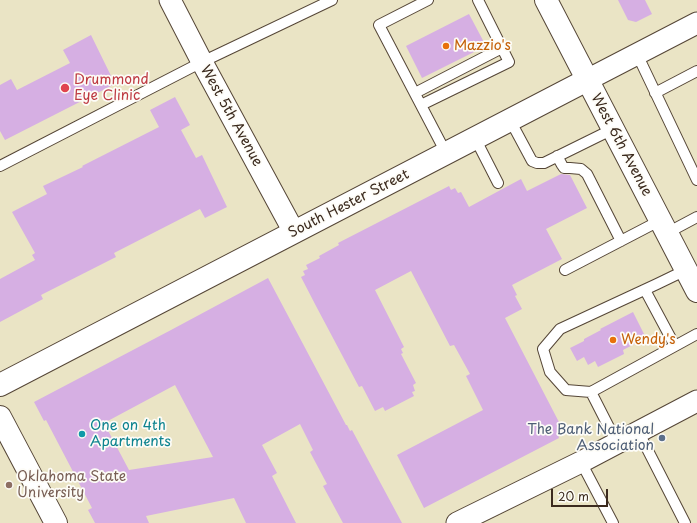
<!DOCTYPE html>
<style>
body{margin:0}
#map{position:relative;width:697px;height:523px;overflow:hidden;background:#eae4c5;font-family:"Playpen Sans",sans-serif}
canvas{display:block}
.scale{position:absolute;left:551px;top:489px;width:57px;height:18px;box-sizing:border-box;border:2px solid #3b2a1e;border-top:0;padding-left:5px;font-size:12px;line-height:14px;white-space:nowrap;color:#3b2a1e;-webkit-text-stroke:3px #fdfcf7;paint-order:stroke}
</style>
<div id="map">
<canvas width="697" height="523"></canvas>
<div class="scale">20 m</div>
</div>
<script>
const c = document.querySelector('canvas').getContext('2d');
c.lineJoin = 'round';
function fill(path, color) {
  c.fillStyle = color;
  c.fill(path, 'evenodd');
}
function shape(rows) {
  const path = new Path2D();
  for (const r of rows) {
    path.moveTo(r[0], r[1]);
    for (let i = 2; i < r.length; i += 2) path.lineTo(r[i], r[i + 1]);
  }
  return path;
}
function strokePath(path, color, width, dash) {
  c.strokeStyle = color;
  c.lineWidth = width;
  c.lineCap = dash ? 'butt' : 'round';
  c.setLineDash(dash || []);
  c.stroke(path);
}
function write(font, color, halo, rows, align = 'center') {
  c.font = font + ' "Playpen Sans",sans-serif';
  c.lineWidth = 3.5;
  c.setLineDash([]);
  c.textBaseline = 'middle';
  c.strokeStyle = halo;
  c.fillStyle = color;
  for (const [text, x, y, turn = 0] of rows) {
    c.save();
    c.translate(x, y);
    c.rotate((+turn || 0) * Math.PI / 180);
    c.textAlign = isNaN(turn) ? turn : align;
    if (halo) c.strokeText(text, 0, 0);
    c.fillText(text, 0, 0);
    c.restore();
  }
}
fill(shape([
 [618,0,645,0,652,14,636,22,628,20],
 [469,14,486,46,422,78,406,46],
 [91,35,115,84,5,140,0,131,0,85,11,79,17,90,70,63,63,50],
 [175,97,190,125,181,130,196,158,202,155,227,207,205,218,200,209,114,253,116,257,41,295,43,299,0,322,0,279,35,260,32,255,35,253,12,212,47,194,43,186,83,167,82,166,159,127,150,110],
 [561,174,570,175,587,208,546,229,562,259,512,285,517,295,515,296,522,309,505,318,561,426,558,427,561,433,558,435,559,438,424,508,397,455,483,410,466,376,470,374,454,345,450,346,411,271,375,290,404,347,401,349,403,353,401,354,416,383,413,385,415,391,412,392,414,396,385,411,383,407,375,411,362,386,359,387,316,306,301,277,305,275,303,271,308,269,306,265,320,258,319,256,339,245,338,243,449,186,451,190,455,188,458,193,461,192,469,207,521,179,527,191],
 [268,278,346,425,347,425,350,431,352,430,402,523,343,523,323,486,327,484,310,452,313,450,300,424,262,445,277,473,272,476,296,523,246,523,234,498,146,516,149,523,95,523,88,510,92,508,46,420,44,421,34,402,171,330],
 [175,385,213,457,129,470,104,423],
 [633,312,646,338,623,350,624,354,598,367,595,361,588,365,584,357,577,361,570,348,584,341,584,339,601,330,600,329]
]), '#d6afe3');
const lane = shape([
 [428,0,379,25,446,153],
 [637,54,697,180],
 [415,93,502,48],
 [655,93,697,71],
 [421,105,509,62,478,0],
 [510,120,532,161,537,163,544,163,613,129],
 [475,138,498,183],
 [557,156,562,165,564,168,570,168,581,169,587,174,621,241],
 [0,166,202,62,332,0],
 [667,233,697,217],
 [565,270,661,220],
 [686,270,657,284,560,329,543,349,550,372,566,390,591,392,697,334],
 [645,290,675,346],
 [591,392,617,443],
 [638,431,685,523],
 [581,462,613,523]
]);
const street = shape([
 [170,0,202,62,294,232],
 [587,80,697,23],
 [457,523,581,462,697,401]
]);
const secondary = shape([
 [0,385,587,80],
 [0,417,56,523]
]);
const highway = shape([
 [546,0,697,291]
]);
strokePath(lane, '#554637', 12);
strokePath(street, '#554637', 23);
strokePath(secondary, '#554637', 24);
strokePath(highway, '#554637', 24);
strokePath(lane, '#fff', 10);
strokePath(street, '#fff', 21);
strokePath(secondary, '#fff', 22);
strokePath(highway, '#fff', 22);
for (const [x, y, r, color] of [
 [446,46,4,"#e8710a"],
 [65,88,5,"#e0444e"],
 [613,340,4,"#e8710a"],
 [82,434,4,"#0f9aa8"],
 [662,438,4,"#5c6f8a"],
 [9,485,4,"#8d6e63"]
]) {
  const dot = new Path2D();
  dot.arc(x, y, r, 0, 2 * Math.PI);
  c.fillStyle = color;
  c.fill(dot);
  strokePath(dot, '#fdfcf7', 1.5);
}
write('14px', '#c56008', '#fdfcf7', [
 ["Mazzio's",454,46],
 ["Wendy's",621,340]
], 'left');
write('14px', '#be3a42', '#fdfcf7', [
 ["Drummond",74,80],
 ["Eye Clinic",74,96]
], 'left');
write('14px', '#3b2a1e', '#fdfcf7', [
 ["West 5th Avenue",231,116,61],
 ["West 6th Avenue",621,145,62],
 ["South Hester Street",349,204,-27]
]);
write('14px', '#0d838f', '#fdfcf7', [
 ["One on 4th",90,426],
 ["Apartments",90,442]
], 'left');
write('14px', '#4e5e75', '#fdfcf7', [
 ["The Bank National",654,430],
 ["Association",654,446]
], 'right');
write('14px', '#785e54', '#fdfcf7', [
 ["Oklahoma State",17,477],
 ["University",17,493]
], 'left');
</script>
